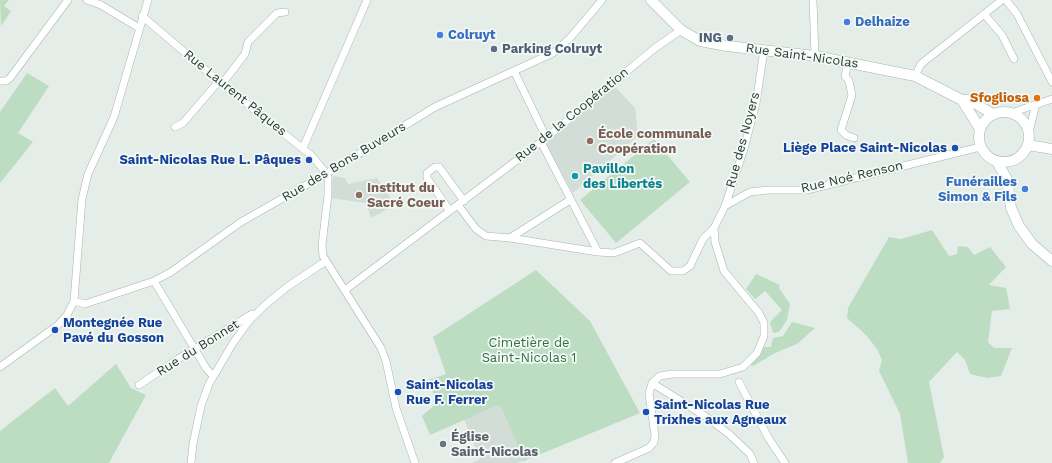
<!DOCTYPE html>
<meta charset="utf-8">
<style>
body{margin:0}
canvas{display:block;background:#e4ede8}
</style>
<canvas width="1052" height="463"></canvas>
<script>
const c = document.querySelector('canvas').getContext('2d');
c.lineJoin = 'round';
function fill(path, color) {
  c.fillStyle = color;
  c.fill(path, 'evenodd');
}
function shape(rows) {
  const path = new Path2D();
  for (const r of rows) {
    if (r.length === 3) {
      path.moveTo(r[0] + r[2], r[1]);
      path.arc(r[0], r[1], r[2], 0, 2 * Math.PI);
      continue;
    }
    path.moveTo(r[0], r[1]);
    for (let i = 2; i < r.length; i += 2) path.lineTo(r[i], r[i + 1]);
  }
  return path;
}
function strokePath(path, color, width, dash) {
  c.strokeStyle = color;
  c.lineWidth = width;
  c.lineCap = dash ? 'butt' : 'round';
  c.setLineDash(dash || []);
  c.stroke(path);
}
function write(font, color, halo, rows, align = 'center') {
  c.font = font + ' "Work Sans",sans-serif';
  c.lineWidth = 3.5;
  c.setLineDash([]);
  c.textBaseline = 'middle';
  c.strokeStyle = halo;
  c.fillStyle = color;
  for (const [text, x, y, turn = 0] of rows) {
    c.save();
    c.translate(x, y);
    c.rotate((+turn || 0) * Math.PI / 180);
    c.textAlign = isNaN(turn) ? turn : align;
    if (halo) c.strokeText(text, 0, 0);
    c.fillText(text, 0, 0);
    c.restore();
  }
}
fill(shape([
 [615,87,635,108,638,136,573,193,547,147,548,139],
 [333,176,345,178,348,184,377,178,395,205,371,218,366,203,330,198],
 [498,405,502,409,524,461,516,463,472,463,480,459,464,419]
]), '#d2ddd7');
fill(shape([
 [0,0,9,0,4,6,11,11,1,26],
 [27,73,49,86,18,133,33,142,0,183,0,112],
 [654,139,690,182,616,243,580,200],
 [932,230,949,256,957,254,958,246,968,247,974,255,990,247,1006,267,989,285,1006,288,1010,309,992,311,988,342,994,348,1012,348,1001,376,987,378,970,374,965,360,957,352,929,382,944,457,940,463,908,463,900,414,879,371,882,360,877,349,866,335,847,318,848,308,889,237,901,239],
 [536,270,590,321,640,413,524,461,502,409,498,405,430,435,422,416,437,403,428,380,446,374,433,337],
 [756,274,780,285,779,288,790,304,787,320,779,332,773,333,770,322,782,310,765,291,755,299,746,289],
 [792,322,815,328,797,344,775,353,753,366,750,365,761,354,764,347,771,347,773,338,783,336],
 [116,364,131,388,146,395,109,463,0,463,0,431,55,388,68,406]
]), '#bdddc3');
const street = shape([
 [87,0,101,5,139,28],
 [813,0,815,56],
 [1006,0,1017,14,1052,82],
 [984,14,1002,35,1014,59],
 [142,16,222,84,312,156,326,173,328,177,328,195,322,245,323,256,381,348,386,361,396,408,415,463],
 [848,62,845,76,849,81,852,95,841,130,846,135,854,138],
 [514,71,546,137],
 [915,76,921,64,1002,0],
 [0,81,6,81,10,78,68,0],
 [222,84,245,54,248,42,277,13,285,12],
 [1013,114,1017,111,1052,99],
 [175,127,183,123,219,81],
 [1029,132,1036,104],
 [541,142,598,252,614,253,640,243,671,271,683,271,690,266,703,239,714,228,725,206,744,149,756,103,764,50],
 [303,148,367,0],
 [458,205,476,229,486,236,510,238,598,252],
 [725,206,750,192,768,190,807,190,980,147],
 [450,211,427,178,427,173,435,167,439,167,464,201],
 [510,238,570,200],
 [154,281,206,368,213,376],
 [345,290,541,142,655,48,681,30],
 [74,301,85,304,154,281,171,272,241,222,334,169,435,107,553,53,570,38,602,0],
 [0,367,58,325,67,315,74,301,82,199,88,174,114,117,148,0],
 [739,382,769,439,785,463],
 [652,383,660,376,672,374,720,374,743,367,757,353,764,336,764,323,759,313,724,271,715,242,714,228],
 [652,383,705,416,729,434,750,454,754,463],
 [139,385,178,359,252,314],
 [191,463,193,444,201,406,209,384,233,343,249,321,265,305,287,287,326,261],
 [615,463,649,448,654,442,655,435,649,394,652,383]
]);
const secondary = shape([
 [651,0,681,30,700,41,727,46,815,56,915,76,962,100,969,100,993,114],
 [962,100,980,129],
 [1004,137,25],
 [1028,145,1052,149],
 [997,162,1007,179,1011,208,1019,226,1032,244,1052,261]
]);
strokePath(street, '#a7b5ae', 8);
strokePath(secondary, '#a2b8ae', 11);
strokePath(street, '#fff', 7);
strokePath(secondary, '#fff', 10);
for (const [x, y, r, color] of [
 [847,22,4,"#3f7fe0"],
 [440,35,4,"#3f7fe0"],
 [730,38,4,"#5c6f8a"],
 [494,49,4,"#5c6f8a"],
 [1037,98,4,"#e8710a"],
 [590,141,4,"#8d6e63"],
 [955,148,4,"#1a4fb4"],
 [309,160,4,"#1a4fb4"],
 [575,176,4,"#0f9aa8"],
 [1025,189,4,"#3f7fe0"],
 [359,195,4,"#8d6e63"],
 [55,330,4,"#1a4fb4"],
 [398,392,4,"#1a4fb4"],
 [646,412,4,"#1a4fb4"],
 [443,444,4,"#6b7280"]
]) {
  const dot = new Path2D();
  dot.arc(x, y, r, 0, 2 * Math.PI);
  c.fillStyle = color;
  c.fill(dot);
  strokePath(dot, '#f4f9f6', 1.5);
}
write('bold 13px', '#366cbe', '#f4f9f6', [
 ["Delhaize",855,22],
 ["Colruyt",448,35],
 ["Funérailles",1017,182,"right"],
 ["Simon & Fils",1017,197,"right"]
], 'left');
write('bold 13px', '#4e5e75', '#f4f9f6', [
 ["ING",722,38],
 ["Parking Colruyt",502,49,"left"]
], 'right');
write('13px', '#243e34', '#f4f9f6', [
 ["Rue Saint-Nicolas",802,56,8],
 ["Rue Laurent Pâques",235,93,39],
 ["Rue de la Coopération",572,115,-39],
 ["Rue des Noyers",743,140,-75],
 ["Rue des Bons Buveurs",344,162,-31],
 ["Rue Noé Renson",852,177,-13],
 ["Rue du Bonnet",198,348,-32]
]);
write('bold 13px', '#c56008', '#f4f9f6', [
 ["Sfogliosa",1029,98]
], 'right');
write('bold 13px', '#785e54', '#f4f9f6', [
 ["École communale",598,134],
 ["Coopération",598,149],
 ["Institut du",367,188],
 ["Sacré Coeur",367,203]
], 'left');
write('bold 13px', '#164399', '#f4f9f6', [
 ["Liège Place Saint-Nicolas",947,148,"right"],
 ["Saint-Nicolas Rue L. Pâques",301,160,"right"],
 ["Montegnée Rue",63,323],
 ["Pavé du Gosson",63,338],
 ["Saint-Nicolas",406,385],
 ["Rue F. Ferrer",406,400],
 ["Saint-Nicolas Rue",654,405],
 ["Trixhes aux Agneaux",654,420]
], 'left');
write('bold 13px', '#0d838f', '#f4f9f6', [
 ["Pavillon",583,169],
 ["des Libertés",583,184]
], 'left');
write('13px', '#2f7342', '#f4f9f6', [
 ["Cimetière de",529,343],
 ["Saint-Nicolas 1",529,358]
]);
write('bold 13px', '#5b616d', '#f4f9f6', [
 ["Église",451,437],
 ["Saint-Nicolas",451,452]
], 'left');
</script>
